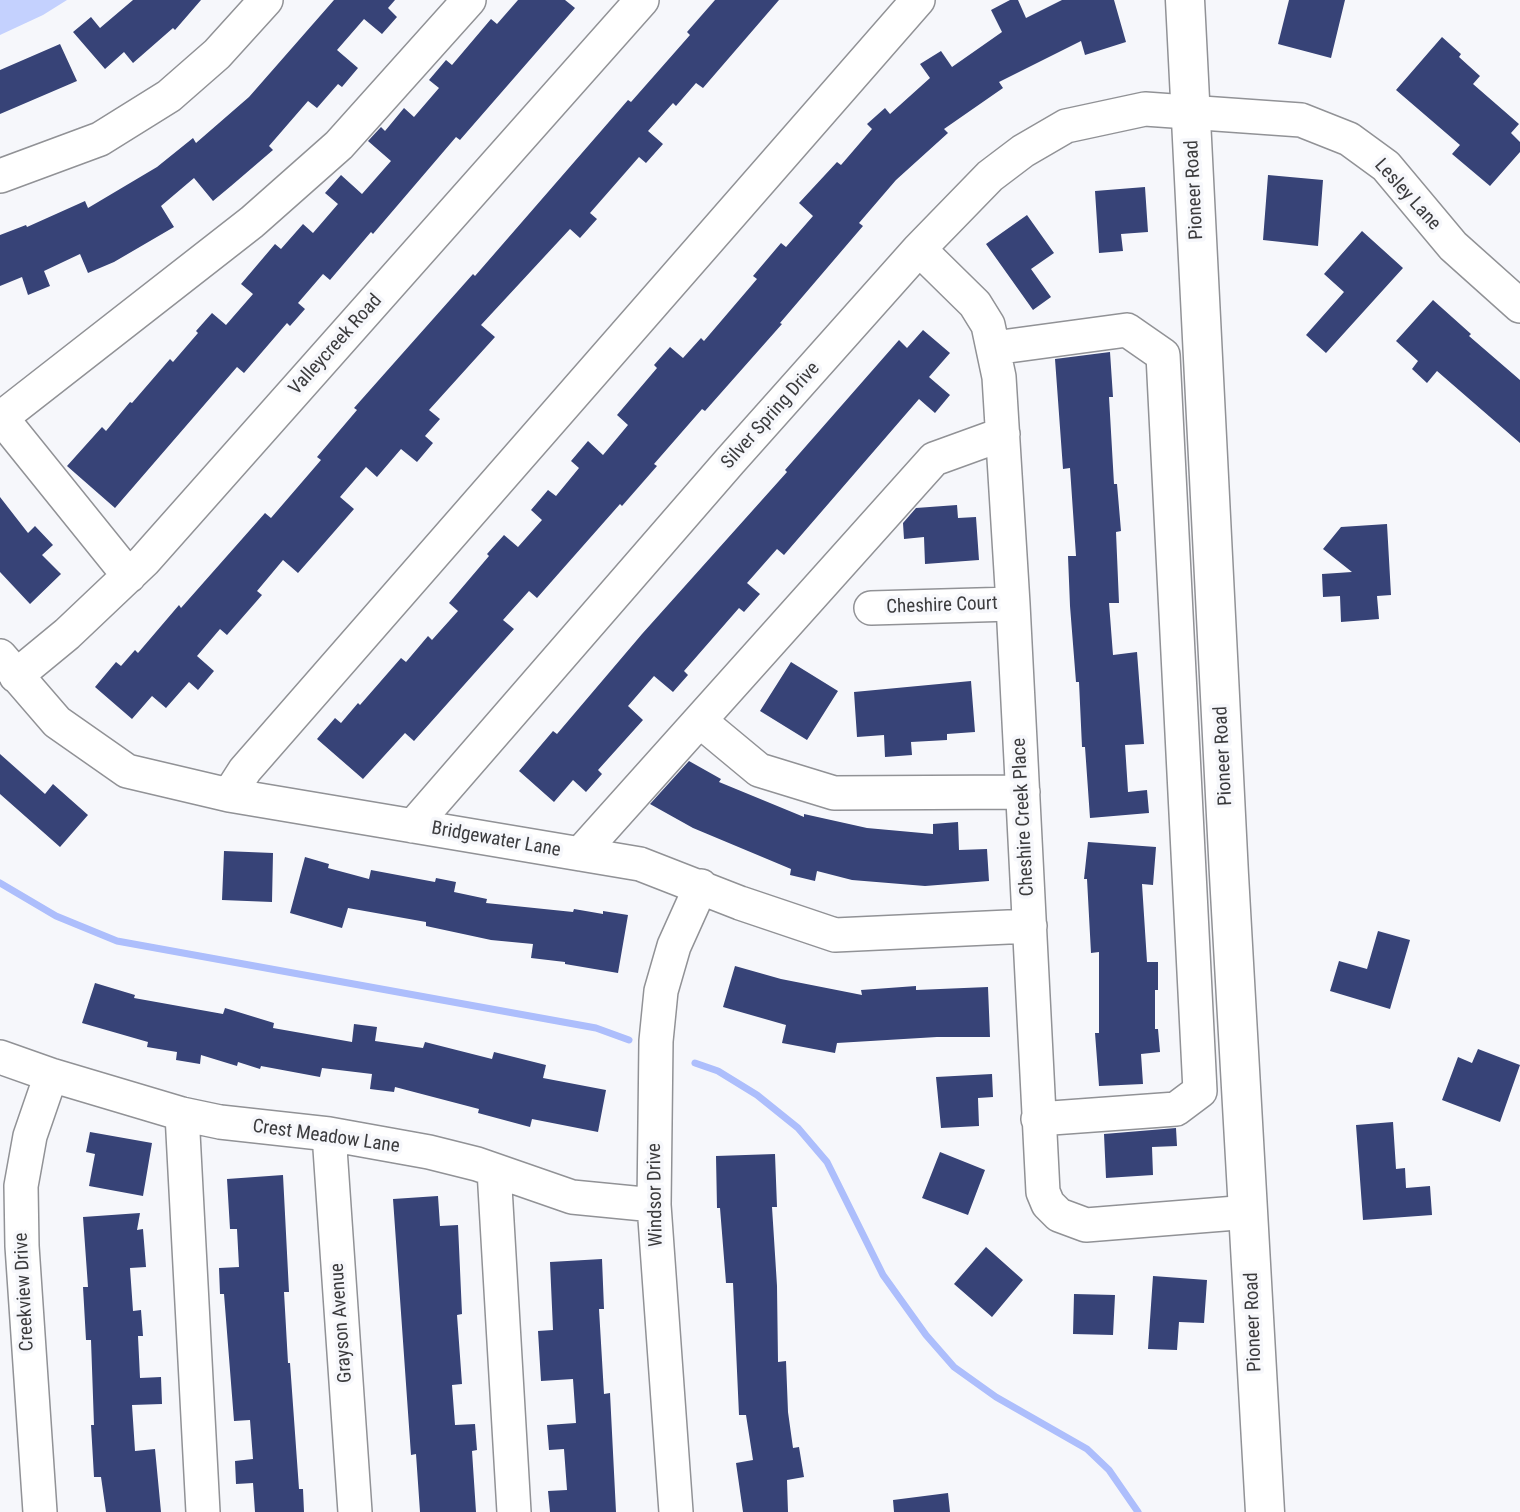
<!DOCTYPE html>
<style>
body{margin:0}
canvas{display:block;background:#f6f7fb}
</style>
<canvas width="1520" height="1512"></canvas>
<script>
const c = document.querySelector('canvas').getContext('2d');
c.lineJoin = 'round';
function fill(path, color) {
  c.fillStyle = color;
  c.fill(path, 'evenodd');
}
function shape(rows) {
  const path = new Path2D();
  for (const r of rows) {
    path.moveTo(r[0], r[1]);
    for (let i = 2; i < r.length; i += 2) path.lineTo(r[i], r[i + 1]);
  }
  return path;
}
function strokePath(path, color, width, dash) {
  c.strokeStyle = color;
  c.lineWidth = width;
  c.lineCap = dash ? 'butt' : 'round';
  c.setLineDash(dash || []);
  c.stroke(path);
}
function write(font, color, halo, rows, align = 'center') {
  c.font = font + ' "Roboto Condensed",sans-serif';
  c.lineWidth = 7;
  c.setLineDash([]);
  c.textBaseline = 'middle';
  c.strokeStyle = halo;
  c.fillStyle = color;
  for (const [text, x, y, turn = 0] of rows) {
    c.save();
    c.translate(x, y);
    c.rotate((+turn || 0) * Math.PI / 180);
    c.textAlign = isNaN(turn) ? turn : align;
    if (halo) c.strokeText(text, 0, 0);
    c.fillText(text, 0, 0);
    c.restore();
  }
}
fill(shape([
 [0,0,67,0,43,15,0,35]
]), '#c4d1fe');
strokePath(shape([
 [0,883,56,916,117,941,596,1028,629,1040],
 [695,1063,718,1071,757,1095,798,1128,827,1162,883,1275,926,1335,954,1367,996,1397,1087,1449,1109,1470,1138,1512]
]), '#adbefc', 7);
fill(shape([
 [133,0,201,0,175,30,173,28,133,63,124,52,105,69,73,32,91,17,100,28],
 [334,0,395,0,388,8,397,17,382,34,364,19,337,50,358,68,342,87,338,84,317,108,308,101,269,146,273,150,231,186,213,201,194,178,161,206,174,227,114,262,88,273,80,254,44,271,50,286,28,295,22,277,0,286,0,235,26,225,27,227,85,201,88,208,157,167,193,138,196,143,249,97],
 [518,0,565,0,575,8,460,140,456,137,373,234,371,232,330,280,323,274,298,303,305,309,290,326,287,323,244,373,237,367,115,508,67,466,102,427,106,431,130,402,132,403,170,359,173,362,198,333,196,331,212,313,226,325,253,294,241,284,275,244,281,249,303,224,313,233,338,204,325,193,341,175,362,194,391,161,368,141,381,127,385,131,404,108,414,117,439,88,429,80,446,60,452,65,491,19,497,24],
 [715,0,779,0,703,88,696,83,676,106,673,103,648,131,663,144,646,163,639,157,590,213,597,219,580,238,570,229,481,325,495,337,429,410,440,419,425,436,433,443,417,462,401,449,377,477,366,467,340,497,354,509,320,548,298,573,283,560,257,591,262,595,227,635,220,629,197,656,214,671,198,690,189,682,166,708,152,696,132,719,95,687,116,662,121,666,135,650,138,653,179,605,181,608,265,513,271,518,321,460,317,457,357,410,354,408,473,274,475,276,628,100,631,102,690,35,687,32],
 [1010,0,1018,0,1026,18,1062,0,1114,0,1126,42,1085,55,1081,41,999,82,1003,88,944,129,948,133,896,180,859,223,863,226,780,323,782,324,705,411,702,409,654,464,657,466,622,506,620,504,537,598,529,591,503,620,514,629,414,741,405,733,363,779,317,739,335,718,341,723,358,703,360,705,401,658,406,662,428,636,432,640,458,611,449,603,489,556,487,554,504,535,518,547,542,520,531,510,548,490,556,496,579,468,571,461,588,441,603,455,628,425,617,415,657,368,654,365,670,347,683,358,701,338,704,341,757,279,753,276,781,243,786,247,813,216,799,203,837,162,841,165,872,129,867,124,885,108,890,114,930,78,920,64,941,51,952,67,1002,32,991,10],
 [1289,0,1345,0,1331,58,1278,44],
 [1442,37,1461,54,1459,57,1480,76,1473,84,1519,124,1511,133,1520,142,1520,152,1490,186,1452,154,1460,145,1396,90],
 [60,44,77,81,0,114,0,70],
 [1268,175,1323,180,1318,246,1263,240],
 [1145,187,1148,232,1121,234,1123,251,1099,253,1095,191],
 [1027,215,1054,253,1031,269,1051,297,1033,310,986,244],
 [1362,231,1403,268,1326,353,1306,335,1344,292,1324,274],
 [1433,300,1471,334,1469,336,1520,380,1520,443,1437,371,1427,383,1412,369,1418,361,1396,341],
 [923,330,950,353,929,377,950,395,935,413,919,399,784,555,777,549,747,583,760,594,744,612,739,608,684,671,688,675,673,692,654,676,628,706,643,720,598,770,602,774,586,792,573,780,554,802,519,771,553,731,557,734,642,634,787,472,785,470,899,340,907,348],
 [1110,352,1113,397,1109,397,1114,484,1117,484,1121,531,1116,532,1119,603,1109,603,1113,655,1137,652,1144,744,1125,745,1128,792,1147,790,1149,813,1090,818,1085,747,1082,747,1079,682,1076,682,1070,606,1068,556,1076,556,1070,468,1063,469,1055,359],
 [0,497,28,533,35,526,53,545,42,555,61,574,30,604,0,572],
 [957,505,958,518,976,517,979,560,925,564,924,537,904,539,903,523,916,508],
 [1387,524,1391,595,1377,596,1379,619,1341,622,1340,596,1323,597,1322,574,1352,572,1323,549,1341,527],
 [791,662,838,691,807,740,760,711],
 [971,681,975,732,947,734,947,740,911,742,912,755,885,757,884,735,857,737,854,692],
 [0,754,45,794,53,784,88,815,60,847,0,794],
 [689,761,721,779,719,782,804,817,804,814,867,828,933,834,933,824,958,822,959,850,987,849,989,881,925,886,852,880,817,871,815,881,790,875,791,869,693,828,650,804],
 [1088,842,1156,847,1153,885,1142,884,1147,962,1158,962,1158,990,1155,990,1155,1029,1158,1029,1160,1052,1141,1054,1143,1084,1099,1086,1095,1033,1099,1033,1099,952,1091,953,1087,879,1084,879],
 [224,851,273,853,272,902,222,900],
 [305,857,329,864,328,868,369,879,371,870,435,882,436,878,456,882,454,892,487,899,486,903,573,912,574,909,603,914,603,911,628,915,618,973,565,964,565,962,531,958,533,944,491,940,426,926,426,922,348,908,342,928,290,913],
 [1378,931,1410,940,1390,1009,1330,991,1339,961,1367,969],
 [735,966,781,979,862,995,861,990,916,986,916,990,988,987,990,1037,937,1037,837,1043,835,1053,782,1043,786,1025,723,1007],
 [95,983,135,995,134,998,223,1014,225,1008,274,1023,273,1028,352,1042,354,1024,377,1027,375,1041,423,1048,425,1042,492,1059,494,1052,546,1065,543,1078,606,1090,598,1132,532,1119,530,1127,478,1113,479,1109,395,1087,394,1092,370,1089,372,1074,322,1068,320,1077,261,1066,260,1069,238,1062,237,1066,201,1055,200,1064,176,1060,177,1052,147,1047,148,1042,82,1023],
 [1478,1049,1520,1065,1500,1122,1442,1100,1458,1057,1472,1063],
 [992,1074,993,1097,978,1098,979,1126,941,1128,936,1077],
 [1393,1122,1396,1169,1405,1168,1406,1188,1430,1186,1432,1215,1363,1220,1356,1125],
 [1176,1128,1177,1146,1152,1147,1153,1175,1106,1178,1104,1134],
 [90,1132,152,1143,143,1196,89,1186,95,1154,86,1152],
 [940,1152,985,1170,968,1215,922,1198],
 [775,1154,777,1207,772,1207,777,1286,778,1362,786,1361,788,1412,793,1448,799,1447,804,1477,787,1480,788,1512,743,1512,736,1463,753,1460,746,1415,739,1415,733,1283,726,1283,720,1208,717,1208,716,1156],
 [283,1175,289,1292,284,1292,288,1363,290,1363,299,1489,303,1489,304,1512,255,1512,253,1483,236,1484,235,1461,253,1459,250,1420,234,1421,224,1294,220,1294,219,1268,239,1267,237,1229,230,1229,227,1179],
 [438,1196,440,1226,458,1225,462,1314,457,1315,462,1384,452,1385,455,1425,475,1424,477,1450,472,1451,476,1512,420,1512,416,1454,411,1455,393,1199],
 [140,1213,137,1230,143,1229,146,1267,130,1268,133,1311,141,1310,143,1336,138,1336,140,1378,161,1377,162,1404,132,1405,135,1451,155,1449,161,1512,106,1512,101,1477,94,1477,91,1425,94,1425,91,1340,86,1340,83,1287,88,1287,83,1217],
 [986,1247,1023,1280,992,1317,954,1284],
 [602,1259,604,1309,599,1309,604,1394,610,1393,616,1512,550,1512,548,1491,567,1490,564,1449,549,1450,547,1425,576,1423,573,1379,541,1381,538,1331,553,1330,550,1262],
 [1153,1276,1207,1280,1204,1323,1179,1322,1177,1350,1148,1349],
 [1074,1294,1115,1295,1113,1335,1073,1334],
 [948,1493,950,1512,894,1512,893,1500]
]), '#374377');
const minor = shape([
 [0,176,100,139,169,96,217,54,266,0],
 [919,249,975,304,988,325,999,377,1013,604,1043,1192,1048,1204,1059,1215,1086,1225,1249,1212],
 [994,348,1127,330,1163,355,1200,1091,1176,1109,1038,1119],
 [0,416,129,576],
 [1,418,252,222,339,145,469,0],
 [871,608,1013,604],
 [0,656,57,722,127,771,229,795,640,864,740,903,835,935,1030,926],
 [16,676,67,634,144,561,642,0],
 [700,721,759,770,834,793,1023,792],
 [229,795,245,770,918,0],
 [413,826,730,461,919,249,990,176,1023,151,1066,126,1145,109,1301,120,1349,139,1386,166,1453,246,1520,306],
 [580,854,934,459,1003,434],
 [0,1057,51,1075,182,1114,220,1122,329,1134,429,1152,477,1164,572,1197,654,1205],
 [182,1114,203,1512],
 [329,1134,355,1512],
 [494,1170,514,1512],
 [40,1512,22,1246,21,1186,30,1136,51,1075],
 [676,1512,654,1205,656,1041,661,991,674,946,701,886]
]);
const major = shape([
 [1185,0,1229,875,1265,1512]
]);
strokePath(minor, '#919296', 36);
strokePath(major, '#919296', 41);
strokePath(minor, '#fff', 33);
strokePath(major, '#fff', 38);
write('19px', '#3b3b3d', '#f6f7fb', [
 ["Pioneer Road",1195,190,-93],
 ["Lesley Lane",1407,195,48],
 ["Valleycreek Road",336,345,-48],
 ["Silver Spring Drive",771,416,-48],
 ["Cheshire Court",942,606,-2],
 ["Pioneer Road",1224,756,-93],
 ["Cheshire Creek Place",1024,817,-93],
 ["Bridgewater Lane",496,840,10],
 ["Crest Meadow Lane",326,1137,8],
 ["Windsor Drive",656,1195,-91],
 ["Creekview Drive",25,1292,-93],
 ["Pioneer Road",1254,1322,-92],
 ["Grayson Avenue",342,1323,-94]
]);
</script>
